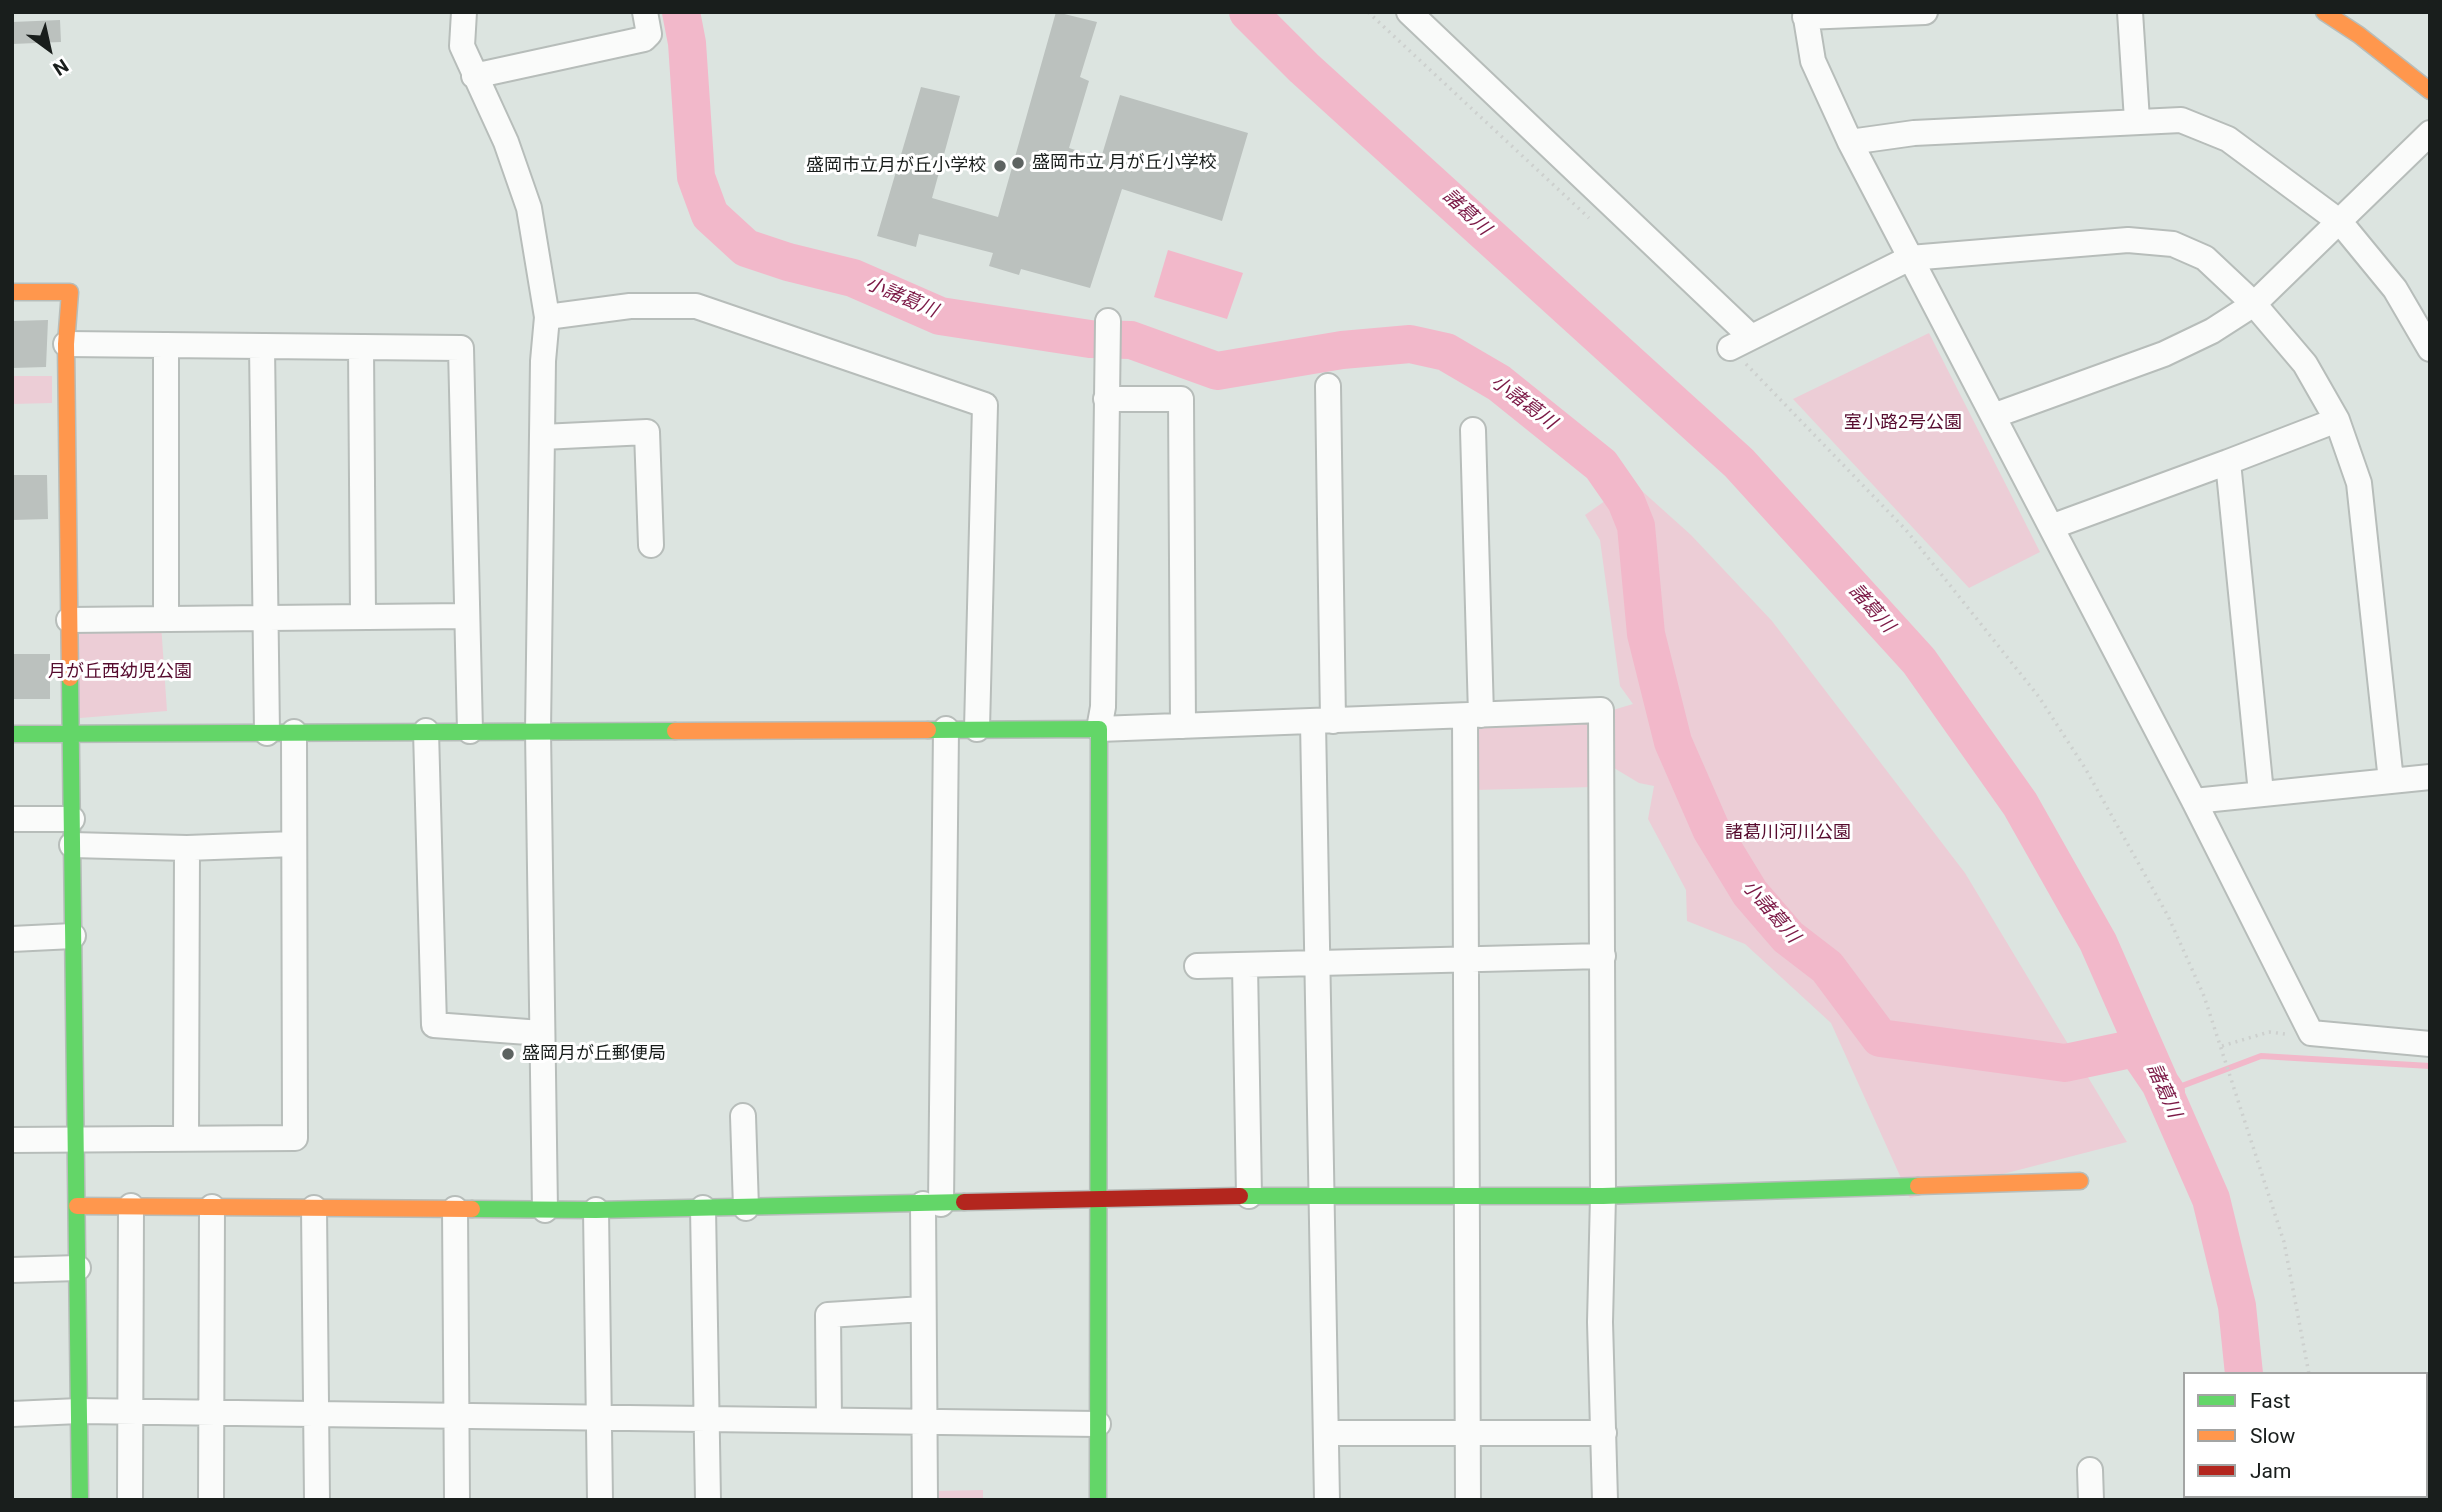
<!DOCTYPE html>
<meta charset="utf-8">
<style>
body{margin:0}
#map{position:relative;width:2442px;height:1512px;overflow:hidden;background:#dce4e0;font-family:Roboto,sans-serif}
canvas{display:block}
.frame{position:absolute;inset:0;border:14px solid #191e1c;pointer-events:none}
.legend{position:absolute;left:2183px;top:1372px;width:245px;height:126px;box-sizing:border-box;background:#fff;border:2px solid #a3a5a4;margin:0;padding:9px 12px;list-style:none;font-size:21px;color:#191e1c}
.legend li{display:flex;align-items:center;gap:14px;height:35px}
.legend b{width:35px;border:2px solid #a3a5a4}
.north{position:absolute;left:14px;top:14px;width:70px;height:70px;-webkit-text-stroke:5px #fff;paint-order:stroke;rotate:147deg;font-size:19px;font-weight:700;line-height:28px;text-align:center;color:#191e1c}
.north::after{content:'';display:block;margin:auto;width:24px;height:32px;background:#191e1c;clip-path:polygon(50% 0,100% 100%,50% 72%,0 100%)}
</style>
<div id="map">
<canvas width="2442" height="1512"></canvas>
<div class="frame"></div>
<ul class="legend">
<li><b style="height:9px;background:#63d668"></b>Fast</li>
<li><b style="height:9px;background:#ff974d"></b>Slow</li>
<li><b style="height:9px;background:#b3261e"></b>Jam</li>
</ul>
<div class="north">N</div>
</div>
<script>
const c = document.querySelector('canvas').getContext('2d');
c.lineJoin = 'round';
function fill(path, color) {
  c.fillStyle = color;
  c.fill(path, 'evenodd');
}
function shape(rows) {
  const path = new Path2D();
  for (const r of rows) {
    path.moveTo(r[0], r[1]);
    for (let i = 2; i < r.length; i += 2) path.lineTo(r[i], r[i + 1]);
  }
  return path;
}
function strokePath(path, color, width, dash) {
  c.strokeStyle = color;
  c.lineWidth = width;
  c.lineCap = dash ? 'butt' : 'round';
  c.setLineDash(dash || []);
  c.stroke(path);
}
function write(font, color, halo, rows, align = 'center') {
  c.font = font + ' Roboto,"Noto Sans JP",sans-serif';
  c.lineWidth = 6;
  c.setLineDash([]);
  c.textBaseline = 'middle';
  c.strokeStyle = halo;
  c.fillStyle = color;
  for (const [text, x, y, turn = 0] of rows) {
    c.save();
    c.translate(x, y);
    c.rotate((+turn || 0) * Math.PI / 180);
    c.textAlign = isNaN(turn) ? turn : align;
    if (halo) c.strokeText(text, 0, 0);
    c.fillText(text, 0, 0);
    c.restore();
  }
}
fill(shape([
 [1929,333,2040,552,1969,588,1793,399],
 [12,376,52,376,52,403,12,404],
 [1632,482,1691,535,1772,621,1965,873,2127,1142,1910,1198,1831,1023,1745,944,1687,921,1686,890,1648,819,1654,786,1639,783,1614,768,1613,710,1633,704,1620,686,1600,540,1585,515],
 [161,624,167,711,80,718,75,627],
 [1592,723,1593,787,1474,790,1474,726],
 [983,1490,983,1500,931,1500,931,1491]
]), '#eccdd6');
fill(shape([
 [1168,250,1243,273,1227,319,1154,297]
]), '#f2b8ca');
strokePath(shape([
 [2166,1092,2261,1056,2430,1066]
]), '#f2b8ca', 6);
strokePath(shape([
 [681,12,687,43,696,177,710,215,746,248,788,262,853,278,940,316,1090,339,1131,340,1217,371,1342,350,1410,344,1446,352,1499,383,1601,465,1626,501,1636,526,1646,634,1673,742,1711,829,1750,893,1788,937,1827,967,1880,1038,2065,1063,2136,1048,2166,1092],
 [1248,12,1304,68,1739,463,1919,661,2020,804,2098,942,2211,1199,2237,1306,2244,1374],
 [2260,1496,2261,1500]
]), '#f2b8ca', 38);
fill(shape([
 [1056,12,1097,22,1080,77,1089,81,1069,148,1101,158,1120,95,1248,133,1222,221,1122,189,1090,288,1021,269,1019,275,989,266,993,253,919,234,916,247,877,236,921,87,960,96,932,198,998,217],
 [60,20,61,42,12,44,12,22],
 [48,320,46,367,12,368,12,321],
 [12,475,47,475,48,519,12,520],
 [12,654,50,654,50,699,12,699]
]), '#bbc1be');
const street = shape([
 [464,12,462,46,506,142,529,208,547,317,543,361,538,731,545,1210],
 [1409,12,1751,337],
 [1805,12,1813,61,1850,142,2194,801,2311,1033,2430,1044],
 [2130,12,2137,120],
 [1805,17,1925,12],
 [474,76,644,39,649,34,645,12],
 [1850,142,1914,133,2181,120,2228,139,2340,222,2395,289,2430,349],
 [547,317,630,306,696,306,985,405,977,729],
 [1108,321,1103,707,1099,729,1601,710,1603,1196,1600,1322,1605,1500],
 [66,344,461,348,470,731],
 [262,346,267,733],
 [361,347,363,616],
 [1730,348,1910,258,2128,240,2173,244,2205,258,2254,304,2305,364,2337,420,2359,483,2391,781],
 [1328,386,1333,721],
 [1106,399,1181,399,1183,726],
 [1993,416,2164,354,2212,331,2254,304,2430,133],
 [1473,430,1481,715],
 [542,437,647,432,651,545],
 [2228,462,2337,420],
 [2051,527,2228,462,2261,793],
 [166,618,166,345],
 [69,620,467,616],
 [1465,716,1468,1500],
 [1313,722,1327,1500],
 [426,731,434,1025,541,1033],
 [2194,801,2430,777],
 [12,819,72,819],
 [72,845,187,848,186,1139],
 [187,848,294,844],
 [12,939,73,936],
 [1245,965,1249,1196],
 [1197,966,1603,956],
 [743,1116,746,1208],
 [12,1140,295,1138,294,732],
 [923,1204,925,1500],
 [941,1204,946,729],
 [314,1208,317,1500],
 [703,1208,708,1500],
 [455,1209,457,1500],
 [596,1210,600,1500],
 [12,1270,78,1268],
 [12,1414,79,1411,1098,1424],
 [829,1420,828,1315,923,1309],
 [1326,1433,1604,1433],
 [2090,1470,2091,1500],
 [130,1500,131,1206],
 [211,1500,212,1207]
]);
const fast = shape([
 [70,678,80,1500],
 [928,730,1099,729,1098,1500],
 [12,734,675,731],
 [1240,1196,1603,1196,1918,1186],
 [472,1209,596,1210,964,1202]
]);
const slow = shape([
 [2324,12,2359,35,2430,91],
 [12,292,70,292,66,344,70,678],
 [675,731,928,730],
 [1918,1186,2080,1181],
 [77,1206,472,1209]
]);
const jam = shape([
 [964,1202,1240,1196]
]);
strokePath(street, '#b7bdba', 28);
strokePath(fast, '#b7bdba', 19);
strokePath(slow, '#b7bdba', 19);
strokePath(jam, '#b7bdba', 19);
strokePath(shape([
 [1368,12,1589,218],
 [1746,364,1906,530,2039,697,2085,768,2168,916,2204,996,2284,1242,2309,1374],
 [2222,1046,2269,1032,2285,1034],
 [2326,1496,2327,1500]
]), '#cdd0ce', 3.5, [2, 5]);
strokePath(street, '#fafbfa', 24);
strokePath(fast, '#63d668', 16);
strokePath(slow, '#ff974d', 16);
strokePath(jam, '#b3261e', 16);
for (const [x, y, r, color] of [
 [1018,163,7,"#5d6361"],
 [1000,166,7,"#5d6361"],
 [508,1054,7,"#5d6361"]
]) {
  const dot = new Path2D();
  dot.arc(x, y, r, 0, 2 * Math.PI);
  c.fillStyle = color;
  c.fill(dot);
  strokePath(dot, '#fff', 2.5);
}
write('18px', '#191e1c', '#fff', [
 ["盛岡市立 月が丘小学校",1032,163],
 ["盛岡市立月が丘小学校",986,166,"right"],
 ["盛岡月が丘郵便局",522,1054]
], 'left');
write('18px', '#560b2e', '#fff', [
 ["室小路2号公園",1903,423],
 ["月が丘西幼児公園",120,672],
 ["諸葛川河川公園",1788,833]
]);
write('italic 19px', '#7b1845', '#fff', [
 ["諸葛川",1466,213,43],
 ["小諸葛川",901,298,23],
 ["小諸葛川",1523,403,37],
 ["諸葛川",1871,609,48],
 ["小諸葛川",1770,912,49],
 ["諸葛川",2163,1091,66]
]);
</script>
